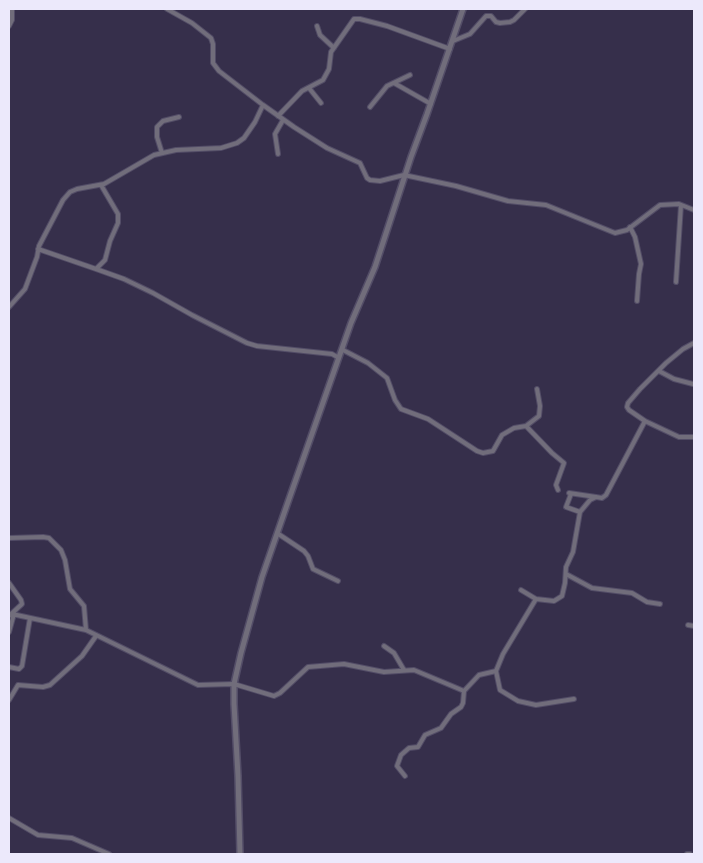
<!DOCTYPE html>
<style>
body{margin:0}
#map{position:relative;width:703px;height:863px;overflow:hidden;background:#362f4b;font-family:"Work Sans",sans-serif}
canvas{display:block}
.frame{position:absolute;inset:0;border:10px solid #ece9fb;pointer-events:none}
</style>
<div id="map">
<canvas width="703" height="863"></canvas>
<div class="frame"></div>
</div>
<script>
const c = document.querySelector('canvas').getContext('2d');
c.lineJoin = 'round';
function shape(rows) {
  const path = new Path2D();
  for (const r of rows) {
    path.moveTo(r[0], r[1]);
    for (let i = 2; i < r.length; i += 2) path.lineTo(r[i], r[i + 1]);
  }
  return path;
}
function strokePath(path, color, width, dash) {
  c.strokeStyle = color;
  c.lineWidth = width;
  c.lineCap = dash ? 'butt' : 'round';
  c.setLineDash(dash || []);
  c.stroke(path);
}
const minor = shape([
 [167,9,192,23,211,38,213,44,213,63,219,71,263,105,294,127,327,148,360,163,367,178,370,180,380,181,404,175,456,186,508,201,546,205,615,233,627,230,660,205,679,204,694,210],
 [9,26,12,20,12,9],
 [317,26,320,35,334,48],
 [453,41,470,34,486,16,491,16,496,22,500,23,510,22,514,20,525,9],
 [394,83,431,104],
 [309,88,321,103],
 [370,107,387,86,410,75],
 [278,116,302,91,323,80,329,69,331,52,354,19,360,19,387,26,450,49],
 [162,153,157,137,157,127,163,121,179,117],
 [278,154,275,134,283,120],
 [101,185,118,214,118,223,110,241,105,260,96,269,124,279,153,293,192,315,247,343,257,346,332,354,339,358],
 [630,227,635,237,641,264,639,274,637,301],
 [38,249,96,269],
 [676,282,681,205],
 [9,307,25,289,37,257,39,246,63,200,70,192,77,189,104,184,154,155,176,150,221,148,237,143,244,138,255,122,263,105],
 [343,350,368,363,387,378,395,400,401,409,428,419,477,451,483,453,493,451,502,435,514,428,526,426,539,416,540,406,537,389],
 [659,371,674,379,693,384],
 [645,421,679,437,694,437],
 [526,426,552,453,564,463,556,485,558,490],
 [569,493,596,497],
 [571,494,566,507,580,512],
 [277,533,304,551,308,556,313,569,338,581],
 [9,538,43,537,49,538,61,550,65,560,70,589,84,606,86,630,198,685,234,684,274,696,280,693,308,667,344,664,384,672,414,670,464,691,463,703,461,707,451,714,441,728,425,735,418,747,409,748,401,755,397,766,405,776],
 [566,574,592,588,632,593,647,602,660,604],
 [9,583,21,600,22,604,9,616],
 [521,590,536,599],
 [12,614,86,630],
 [688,625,694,626],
 [9,632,14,614],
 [384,646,394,653,404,670],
 [9,667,19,669,22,666,30,618],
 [496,671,500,690,518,701,536,705,574,699],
 [464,691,479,675,496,671,503,654,536,599,554,601,562,596,565,583,566,567,573,552,580,512,590,500,596,497,602,498,606,495,645,421,629,410,627,407,628,403,640,389,666,363,683,349,694,343],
 [9,700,18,685,43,687,50,685,82,656,96,636],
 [9,818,38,835,72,838,109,854],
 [687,854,690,854]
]);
const tertiary = shape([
 [240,854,238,776,234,704,234,684,241,653,262,577,288,502,351,323,375,267,411,157,427,114,463,9]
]);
strokePath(minor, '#534d67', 6);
strokePath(tertiary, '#534d67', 8);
strokePath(minor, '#716d7b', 4);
strokePath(tertiary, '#716d7b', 5);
</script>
